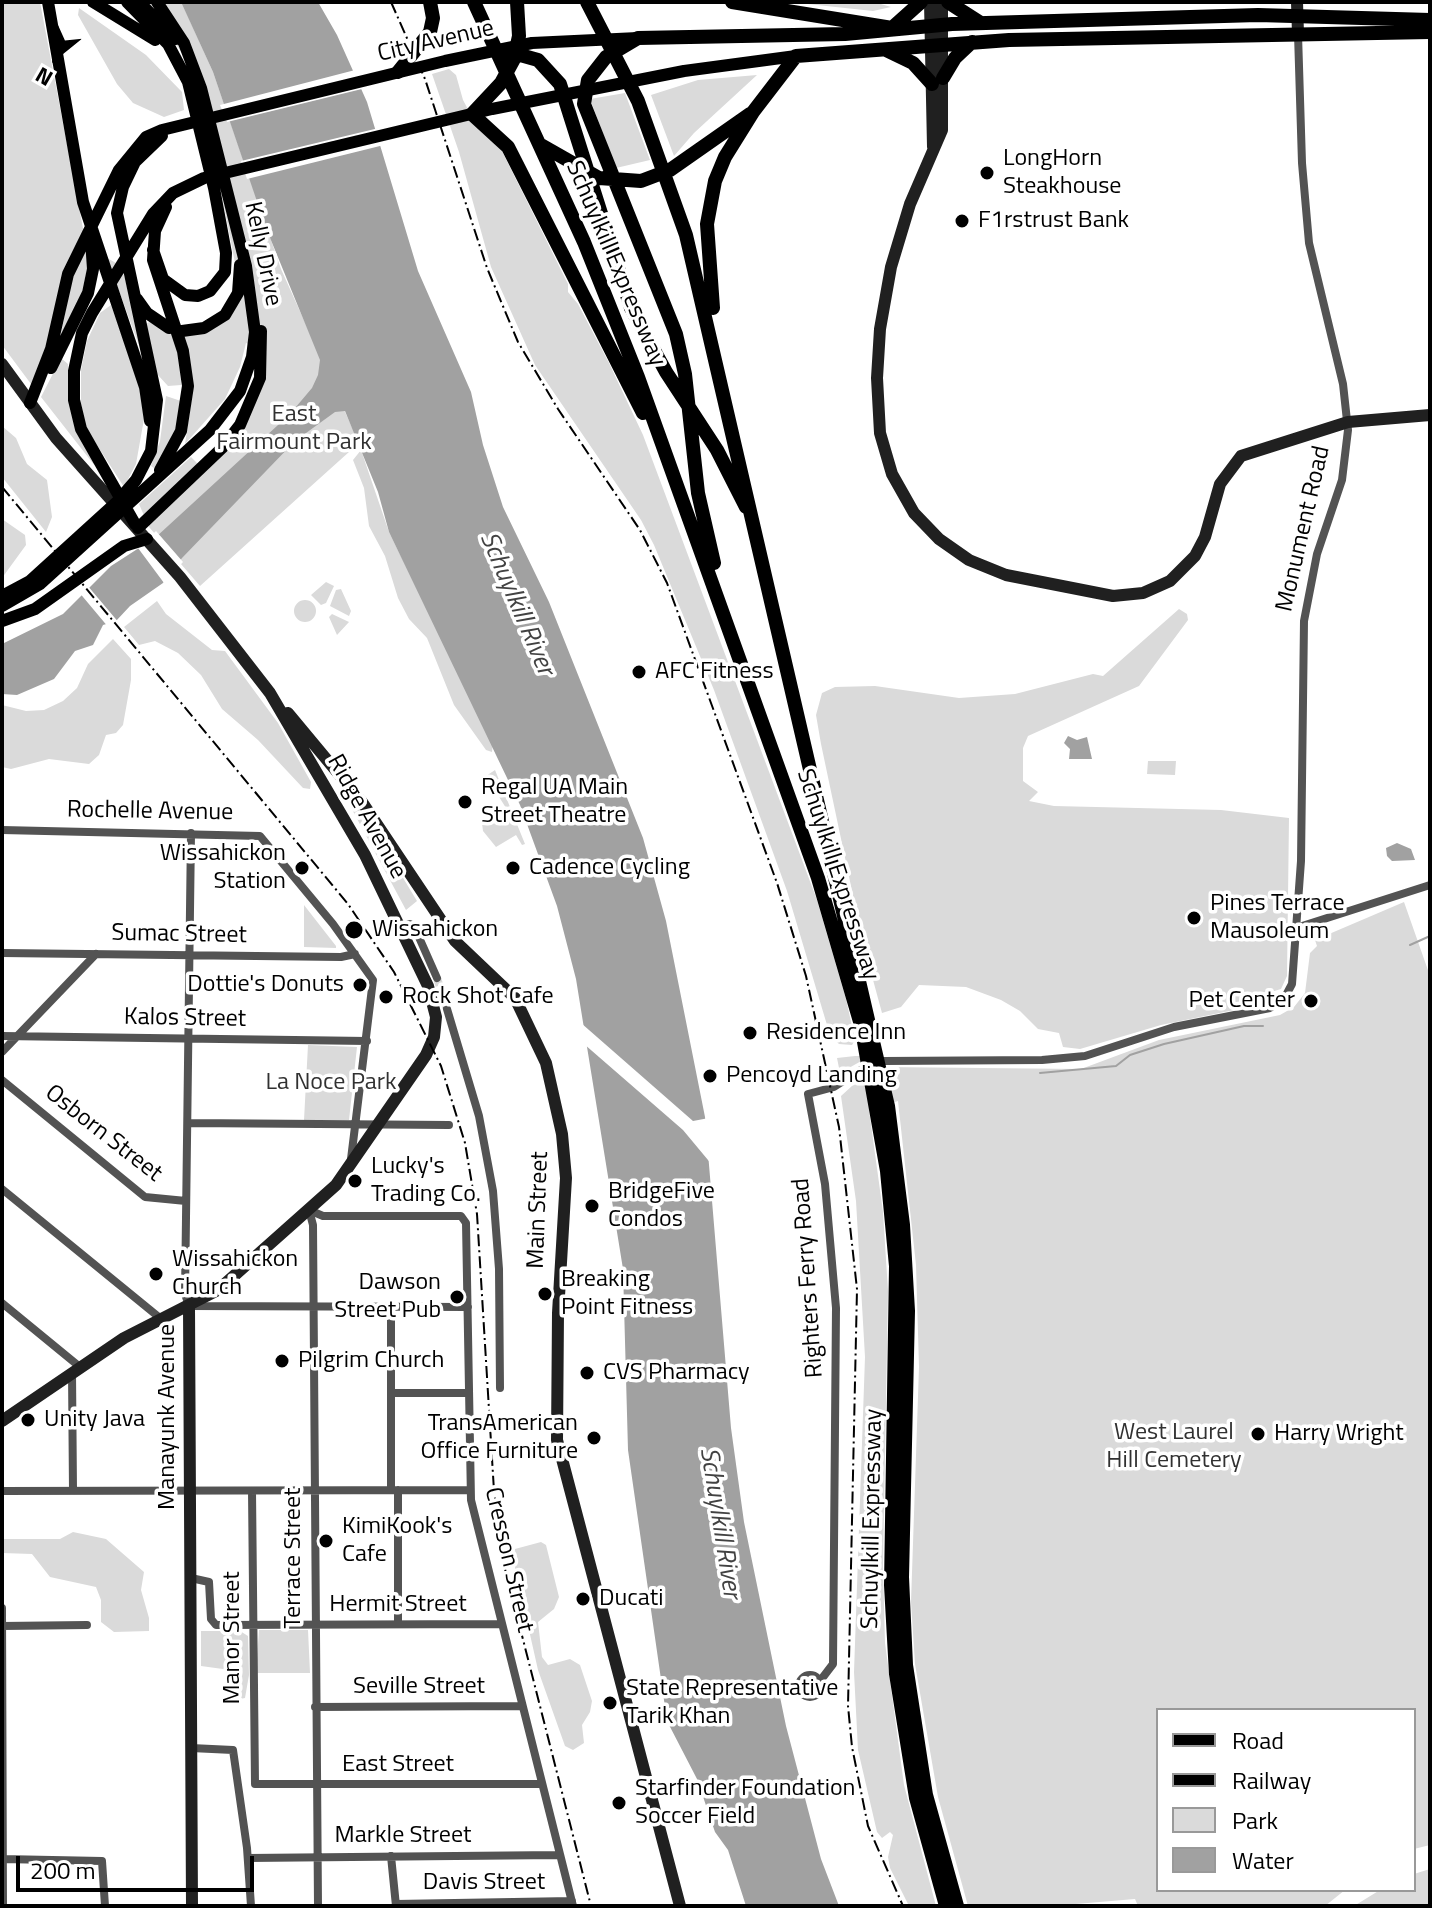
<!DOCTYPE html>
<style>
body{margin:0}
#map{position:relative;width:1432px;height:1908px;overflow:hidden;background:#fff;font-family:"Titillium Web",sans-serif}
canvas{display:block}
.frame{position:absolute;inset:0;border:4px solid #000;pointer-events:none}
.legend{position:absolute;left:1156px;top:1708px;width:260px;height:184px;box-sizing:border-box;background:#fff;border:2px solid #999;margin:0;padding:10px 14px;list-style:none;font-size:24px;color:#000}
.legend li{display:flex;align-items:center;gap:16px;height:40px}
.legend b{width:40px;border:2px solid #999}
.north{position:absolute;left:16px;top:16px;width:80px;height:80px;-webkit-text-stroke:6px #fff;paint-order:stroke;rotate:210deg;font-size:22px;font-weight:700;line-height:32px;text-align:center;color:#000}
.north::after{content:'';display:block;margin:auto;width:28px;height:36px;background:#000;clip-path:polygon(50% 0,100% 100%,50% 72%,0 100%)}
.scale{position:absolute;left:16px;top:1856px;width:238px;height:36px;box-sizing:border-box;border:4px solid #000;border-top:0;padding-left:10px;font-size:24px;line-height:28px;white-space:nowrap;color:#000;-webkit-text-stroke:6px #fff;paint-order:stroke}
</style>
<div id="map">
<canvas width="1432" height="1908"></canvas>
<div class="frame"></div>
<ul class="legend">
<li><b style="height:10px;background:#000"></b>Road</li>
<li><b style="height:10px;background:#000"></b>Railway</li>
<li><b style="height:22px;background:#dadada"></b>Park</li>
<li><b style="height:22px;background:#a1a1a1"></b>Water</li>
</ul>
<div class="north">N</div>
<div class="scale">200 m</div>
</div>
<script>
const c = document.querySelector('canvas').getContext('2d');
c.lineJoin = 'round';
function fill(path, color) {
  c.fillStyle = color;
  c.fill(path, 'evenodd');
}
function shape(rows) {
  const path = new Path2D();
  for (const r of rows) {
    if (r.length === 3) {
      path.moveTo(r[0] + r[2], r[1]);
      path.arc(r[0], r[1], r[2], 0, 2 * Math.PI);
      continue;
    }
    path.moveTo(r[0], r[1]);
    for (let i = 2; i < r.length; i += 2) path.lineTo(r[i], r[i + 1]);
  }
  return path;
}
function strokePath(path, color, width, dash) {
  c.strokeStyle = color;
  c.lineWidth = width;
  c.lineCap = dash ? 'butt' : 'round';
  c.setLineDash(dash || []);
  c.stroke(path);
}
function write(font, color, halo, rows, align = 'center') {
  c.font = font + ' "Titillium Web",sans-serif';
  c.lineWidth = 7;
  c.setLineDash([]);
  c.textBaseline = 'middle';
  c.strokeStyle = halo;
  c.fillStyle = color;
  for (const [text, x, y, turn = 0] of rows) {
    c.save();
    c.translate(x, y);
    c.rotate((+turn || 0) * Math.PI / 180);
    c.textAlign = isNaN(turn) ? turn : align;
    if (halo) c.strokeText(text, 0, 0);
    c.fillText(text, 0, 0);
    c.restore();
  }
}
fill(shape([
 [2,2,40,2,89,260,81,297,61,334,79,243,42,360,31,384,2,345],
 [146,2,181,2,185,10,213,72,281,269,359,443,200,586,149,527,139,504,191,457,198,464,226,438,253,389,259,348,246,343,240,367,225,399,185,444,193,391,189,349,180,359,181,385,168,386,157,374,145,325,149,322,171,333,231,314,236,268,220,186,194,79,182,53],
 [789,2,874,2,891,7,873,11],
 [79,8,146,55,182,92,184,110,164,117,133,103,117,84,78,15],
 [449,69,456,75,463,100,479,130,500,147,568,284,568,292,578,304,609,363,643,435,817,900,846,999,855,1040,852,1045,839,1044,830,1035,787,891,714,690,654,545,641,520,535,365,491,267,459,152,432,74],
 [757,75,694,133,674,156,651,95,698,80],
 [625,93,650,160,616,168,590,99],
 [107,258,116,263,124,275,148,370],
 [111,305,139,384,144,419,136,464,124,487,86,428,81,404,81,370,87,341,100,313],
 [61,358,68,364,70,409,95,466,41,397],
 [166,396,181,401,179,417,173,437,154,468,151,466,160,441],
 [2,426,16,438,27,464,47,480,52,517,46,532,2,477],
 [361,450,389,532,493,743,492,752,486,750,454,705,427,638,409,619,398,598,385,556,369,526,364,488,353,460],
 [2,519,25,535,26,545,2,578],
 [326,582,334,586,326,603,321,605,311,595],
 [341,589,351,611,349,616,330,606,336,590],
 [305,611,11],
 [157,601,166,614,212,650,225,651,278,723,311,782,310,789,303,788,258,740,222,709,201,675,178,653,155,641,139,645,124,627],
 [1179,609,1187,614,1188,620,1139,686,1028,736,1023,748,1023,781,1038,792,1029,801,1054,806,1221,810,1289,818,1287,976,1281,989,1244,1000,1244,1008,1161,1025,1080,1049,1063,1047,1059,1033,1038,1029,1020,1011,1001,1000,966,987,919,985,901,1007,882,1013,863,943,821,744,816,715,822,693,835,687,875,686,959,698,1015,694,1093,674,1103,676],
 [332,614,349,622,337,635,329,617],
 [113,639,131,659,131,680,123,725,116,733,106,735,99,755,89,764,49,759,11,769,2,767,2,705,26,711,44,710,63,701,77,688,88,664],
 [1148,761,1176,761,1175,775,1147,774],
 [495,770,525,844,522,845,516,835,496,847,483,831,482,823,506,808,486,776],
 [333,774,365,815,417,901,406,910],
 [1404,902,1430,976,1430,1845,1414,1849,1414,1710,1158,1710,1158,1890,1345,1890,1325,1906,1138,1906,1135,1899,1052,1906,968,1906,938,1797,915,1664,911,1602,919,1367,916,1265,898,1101,869,1110,883,1212,888,1291,883,1566,885,1643,904,1785,936,1906,909,1906,890,1868,888,1857,893,1835,890,1832,882,1838,877,1832,858,1750,854,1672,865,1357,856,1201,841,1096,864,1075,882,1067,1081,1069,1159,1040,1280,1015,1294,1007,1305,993,1310,953,1317,946,1315,940],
 [304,905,336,946,336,948,304,947],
 [308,1045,357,1047,349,1120,304,1120],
 [855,1056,863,1056,863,1060,840,1073,837,1058],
 [73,1532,106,1539,144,1572,141,1590,149,1618,149,1631,114,1632,101,1622,101,1600,96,1587,50,1577,32,1554,2,1553,2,1539,60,1539],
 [541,1542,546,1545,559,1597,554,1609,538,1622,542,1657,548,1665,570,1659,580,1665,592,1701,590,1712,582,1725,584,1743,573,1750,565,1746,538,1670,513,1559,515,1549],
 [259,1630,308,1630,310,1673,256,1673],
 [201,1631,240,1631,248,1636,249,1675,245,1698,240,1699,232,1691,230,1670,201,1666],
 [1430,1869,1430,1906,1354,1906,1380,1890,1414,1890,1414,1874]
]), '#dadada');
fill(shape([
 [181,2,318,2,337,35,367,102,418,271,471,392,483,445,503,507,549,602,643,838,666,921,705,1117,731,1428,744,1522,786,1726,821,1859,839,1906,746,1906,728,1850,715,1832,697,1779,667,1721,628,1450,623,1269,576,979,557,906,520,805,389,532,378,492,345,411,335,412,295,441,182,558,163,583,130,606,116,621,103,625,93,645,75,651,54,679,17,695,2,694,2,644,63,614,111,566,156,537,290,414,312,388,318,375,320,360,266,228,213,72],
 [1068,736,1077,740,1087,737,1092,759,1069,759,1070,749,1064,743],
 [1397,843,1411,849,1415,860,1392,861,1387,856,1386,848]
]), '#a1a1a1');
fill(shape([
 [359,69,366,88,227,122,220,105],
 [379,128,384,145,247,179,241,161],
 [156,531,183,562,164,583,138,548],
 [87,585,120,624,119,624,109,628,78,591],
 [581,1023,693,1121,709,1118,713,1166,683,1130,584,1044]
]), '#fff');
strokePath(shape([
 [1410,945,1430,936],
 [1040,1073,1116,1066,1130,1055,1164,1044,1244,1026,1263,1026]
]), '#a1a1a1', 2);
strokePath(shape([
 [437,978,447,1009]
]), '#d9d9d9', 8, [8, 4]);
strokePath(shape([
 [2,830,260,836,333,924,373,980,351,1159],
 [191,833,185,1294,189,1306,468,1307],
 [399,927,410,924,414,926,437,978],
 [1299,927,1430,885],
 [2,953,341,957,355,954],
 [447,1009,479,1116,493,1191,499,1269,500,1388],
 [2,1036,367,1041],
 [2,1052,96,954],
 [2,1080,145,1197,186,1201],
 [188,1123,449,1125],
 [2,1189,160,1318],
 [309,1210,323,1216,461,1216,466,1223,471,1500,573,1906],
 [309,1210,313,1225,318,1906],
 [2,1303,80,1367],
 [391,1307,391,1490],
 [72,1372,73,1491],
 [391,1393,468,1393],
 [398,1490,398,1624],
 [2,1491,470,1490],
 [252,1491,255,1784,542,1784],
 [191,1578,209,1582,211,1619,216,1625,502,1624],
 [2,1608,3,1906],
 [2,1626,87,1625],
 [810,1686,11],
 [820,1681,833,1664,836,1308,825,1184,808,1094,834,1087,867,1066,884,1061,1042,1060,1085,1056,1174,1027,1270,1008,1284,999,1292,984,1301,861,1304,621,1317,554,1342,480,1348,430,1343,384,1309,243,1302,163,1298,34],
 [315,1707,522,1706],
 [191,1748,233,1750,247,1848,251,1906],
 [391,1856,396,1906],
 [248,1858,559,1855],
 [2,1859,102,1861,105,1906],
 [396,1904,572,1901]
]), '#535353', 8);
strokePath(shape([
 [930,2,933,147],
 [942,2,942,130,910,204,891,267,880,329,877,378,880,433,892,474,914,513,939,539,969,560,1006,575,1113,596,1143,593,1170,581,1195,556,1205,537,1220,484,1241,456,1348,422,1430,415],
 [1297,2,1298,34],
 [2,364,56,438,180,577,270,693,365,855,428,986,436,1017,434,1037,426,1055,336,1185,218,1290,124,1338,2,1421],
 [288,713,362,802,455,941,515,998,546,1063,562,1134,566,1178,558,1313,557,1440,680,1906],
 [189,1306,192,1906]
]), '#202020', 12);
strokePath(shape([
 [48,2,83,202,145,387,150,421],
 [93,2,155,40],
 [127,2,168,44,188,82,214,188,226,253,225,272,210,291,198,296,185,295,163,279,153,250],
 [139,2,176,39],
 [137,299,147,313,169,328],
 [182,331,204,328,225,315,238,293,240,265],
 [51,368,88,293,93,269,91,240],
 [30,403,51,349,68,274,119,170,146,137,162,130,445,61,532,43,638,38],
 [160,470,181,431,188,386,183,351,153,260,155,231,166,207],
 [135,524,81,429,74,400,74,371,82,333,92,313,153,214,173,193,204,178,492,109,684,71,796,56],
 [138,528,222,448,240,425,260,378,261,331],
 [2,596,30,581,118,501,136,480,151,451,157,400,117,213,123,187,135,162,162,136],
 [2,606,40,584,210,430,240,391,252,357,255,332,246,266,201,88,184,43,157,2],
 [2,621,35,609,124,546,147,539]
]), '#000', 12);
strokePath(shape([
 [474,2,584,242,638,377,818,878,861,1025,887,1171,896,1266,891,1585,896,1674,916,1798,946,1906],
 [517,2,519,36,514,59,501,83,472,114,508,147,643,413],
 [587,2,638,101,686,235,888,1106,903,1225,908,1311,902,1577,906,1665,926,1795,957,1906],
 [732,2,892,28,921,2],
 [948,2,979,22],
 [886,50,913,63,932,84],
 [506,51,538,60,560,84,631,308,666,372,717,450,746,507],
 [398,72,430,32,433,18,430,2],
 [943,78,955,58,972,42],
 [541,145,599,178,641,181,670,170,750,114],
 [713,308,707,224,715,181,725,157,753,112,796,56,1009,40,1430,32],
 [714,563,698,493,685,374,676,334,584,104,588,80,606,57,638,38,845,34,952,24,1258,15,1430,20]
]), '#000', 14);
strokePath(shape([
 [391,2,425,79,487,268,518,342,558,409,640,530,667,583,777,883,806,976,839,1127,857,1289,848,1706,852,1747,868,1826,903,1906],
 [2,487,348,904,394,972,441,1066,465,1143,477,1214,494,1491,504,1565,591,1906]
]), '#000', 2, [12, 4, 2, 4]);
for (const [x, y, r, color] of [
 [987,173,8,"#000"],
 [962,221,8,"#000"],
 [639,672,8,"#000"],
 [465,802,8,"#000"],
 [302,868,8,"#000"],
 [513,868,8,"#000"],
 [1194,918,8,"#000"],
 [354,930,10,"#000"],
 [360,985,8,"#000"],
 [386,997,8,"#000"],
 [1311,1001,8,"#000"],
 [750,1033,8,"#000"],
 [710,1076,8,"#000"],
 [355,1181,8,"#000"],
 [592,1206,8,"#000"],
 [156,1274,8,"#000"],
 [545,1294,8,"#000"],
 [457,1297,8,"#000"],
 [282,1361,8,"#000"],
 [587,1373,8,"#000"],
 [28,1420,8,"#000"],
 [1258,1434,8,"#000"],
 [594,1438,8,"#000"],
 [326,1541,8,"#000"],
 [583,1599,8,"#000"],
 [610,1703,8,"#000"],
 [619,1803,8,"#000"]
]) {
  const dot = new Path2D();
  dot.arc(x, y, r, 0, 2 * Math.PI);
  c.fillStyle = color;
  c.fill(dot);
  strokePath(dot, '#fff', 3);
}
write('24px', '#000', '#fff', [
 ["City Avenue",436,42,-13],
 ["Kelly Drive",262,254,78],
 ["Schuylkill Expressway",615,264,67],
 ["Monument Road",1304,529,-77],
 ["Rochelle Avenue",150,812,1],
 ["Ridge Avenue",366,817,61],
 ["Schuylkill Expressway",837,875,72],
 ["Sumac Street",179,935,1],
 ["Kalos Street",185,1019,1],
 ["Osborn Street",103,1134,38],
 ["Main Street",539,1210,-88],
 ["Righters Ferry Road",809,1278,-94],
 ["Manayunk Avenue",168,1417,-90],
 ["Schuylkill Expressway",873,1519,-89],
 ["Terrace Street",294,1558,-90],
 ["Cresson Street",508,1560,77],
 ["Hermit Street",398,1605],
 ["Manor Street",233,1638,-90],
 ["Seville Street",419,1687],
 ["East Street",398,1765],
 ["Markle Street",403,1836],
 ["Davis Street",484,1883]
]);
write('24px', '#000', '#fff', [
 ["LongHorn",1003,159],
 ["Steakhouse",1003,187],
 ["F1rstrust Bank",978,221],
 ["AFC Fitness",655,672],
 ["Regal UA Main",481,788],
 ["Street Theatre",481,816],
 ["Wissahickon",286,854,"right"],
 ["Station",286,882,"right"],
 ["Cadence Cycling",529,868],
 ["Pines Terrace",1210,904],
 ["Mausoleum",1210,932],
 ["Wissahickon",372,930],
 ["Dottie's Donuts",344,985,"right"],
 ["Rock Shot Cafe",402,997],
 ["Pet Center",1295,1001,"right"],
 ["Residence Inn",766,1033],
 ["Pencoyd Landing",726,1076],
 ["Lucky's",371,1167],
 ["Trading Co.",371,1195],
 ["BridgeFive",608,1192],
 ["Condos",608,1220],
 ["Wissahickon",172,1260],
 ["Church",172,1288],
 ["Breaking",561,1280],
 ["Point Fitness",561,1308],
 ["Dawson",441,1283,"right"],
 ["Street Pub",441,1311,"right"],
 ["Pilgrim Church",298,1361],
 ["CVS Pharmacy",603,1373],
 ["Unity Java",44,1420],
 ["TransAmerican",578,1424,"right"],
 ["Office Furniture",578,1452,"right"],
 ["Harry Wright",1274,1434],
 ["KimiKook's",342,1527],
 ["Cafe",342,1555],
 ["Ducati",599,1599],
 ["State Representative",626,1689],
 ["Tarik Khan",626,1717],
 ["Starfinder Foundation",635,1789],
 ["Soccer Field",635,1817]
], 'left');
write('24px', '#313131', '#fff', [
 ["East",294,415],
 ["Fairmount Park",294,443],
 ["La Noce Park",331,1083],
 ["West Laurel",1174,1433],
 ["Hill Cemetery",1174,1461]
]);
write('italic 26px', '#424242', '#fff', [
 ["Schuylkill River",516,604,67],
 ["Schuylkill River",719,1523,81]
]);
</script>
